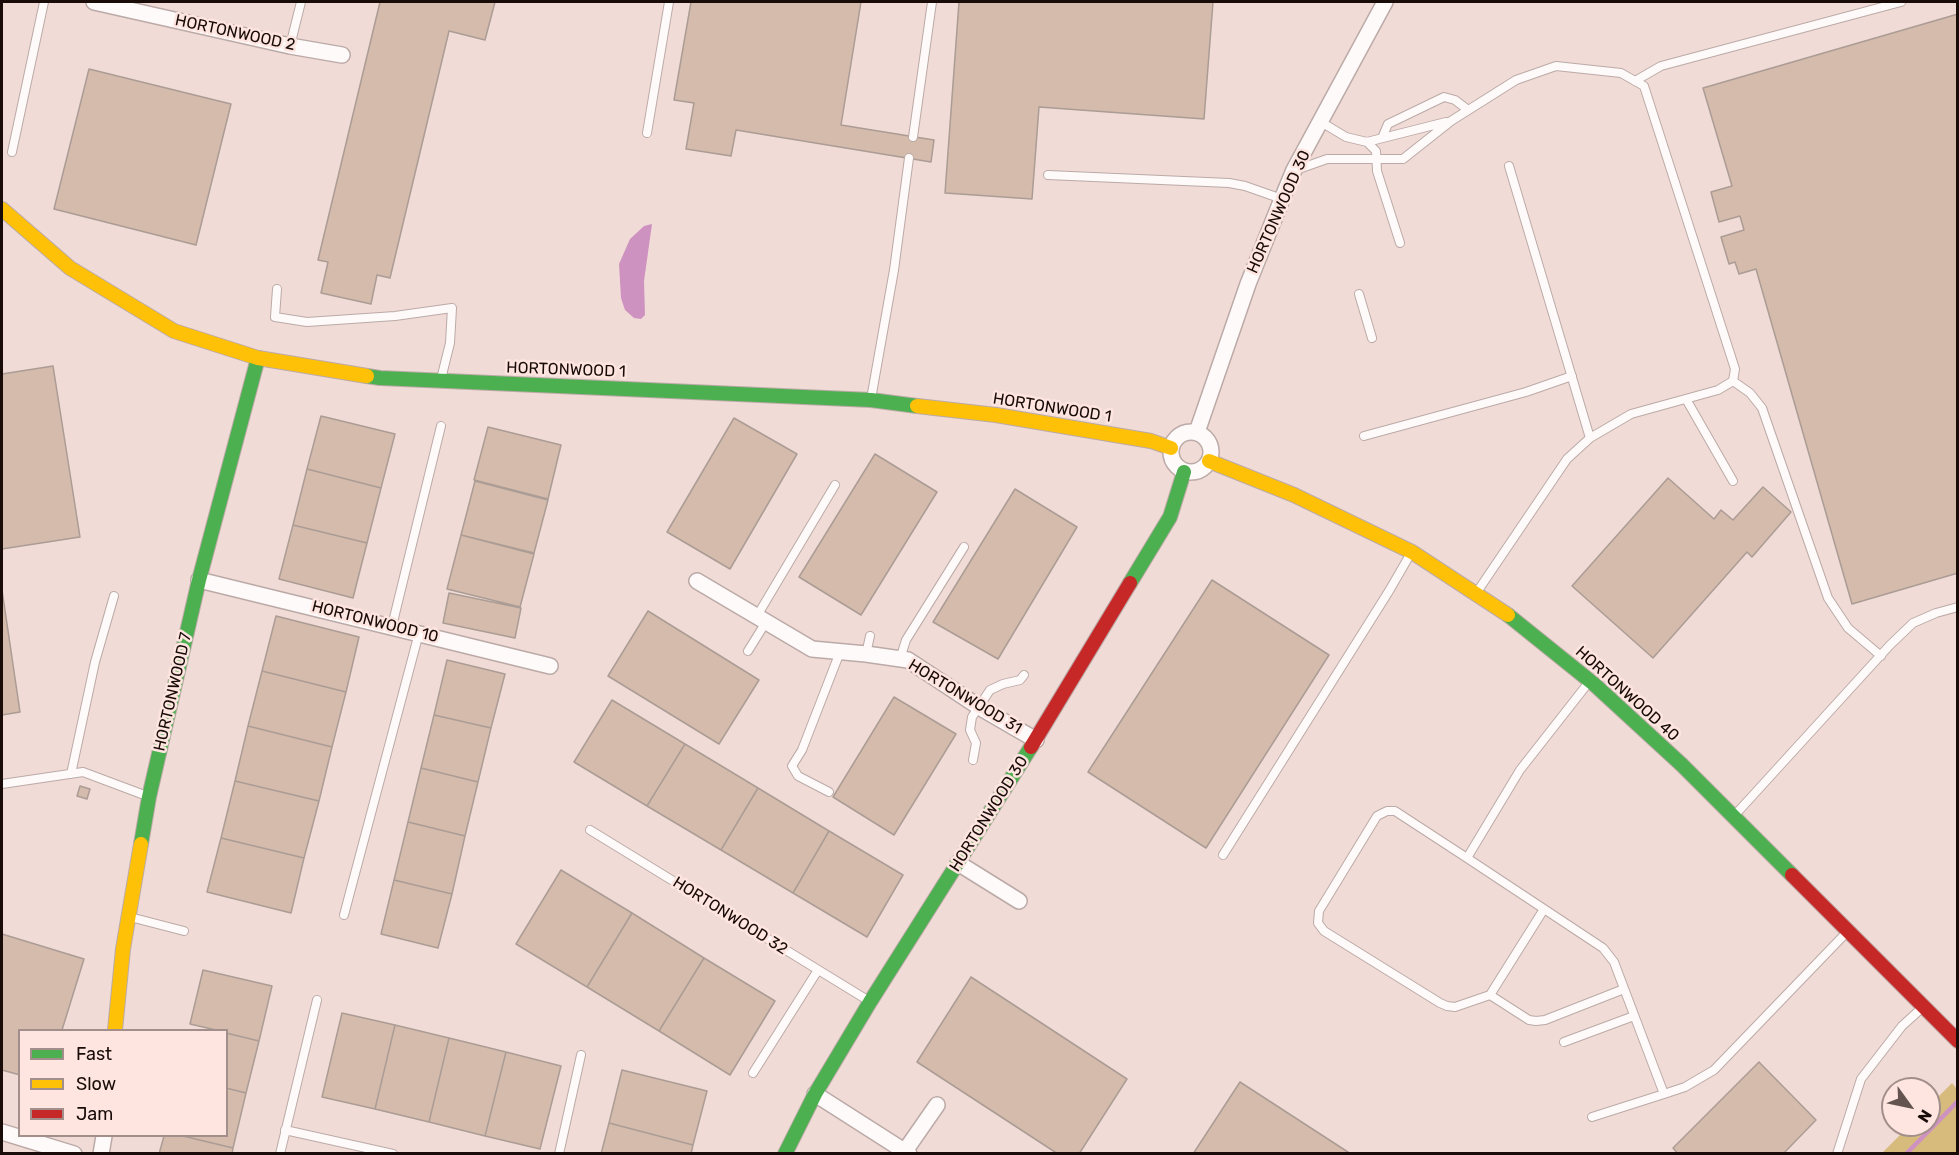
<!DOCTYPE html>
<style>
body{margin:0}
#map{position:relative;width:1959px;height:1155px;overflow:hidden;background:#f1dbd6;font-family:Rubik,sans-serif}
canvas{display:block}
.frame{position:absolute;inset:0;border:3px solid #180b08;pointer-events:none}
.legend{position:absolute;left:18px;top:1029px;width:210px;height:108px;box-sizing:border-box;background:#fee5e0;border:2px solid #a28e8a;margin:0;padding:8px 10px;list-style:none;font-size:18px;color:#180b08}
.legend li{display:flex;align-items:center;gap:12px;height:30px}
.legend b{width:30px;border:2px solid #a28e8a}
.north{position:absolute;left:1881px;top:1077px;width:60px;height:60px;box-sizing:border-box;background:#fee5e0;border:2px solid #a28e8a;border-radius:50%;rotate:123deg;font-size:16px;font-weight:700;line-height:24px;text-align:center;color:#180b08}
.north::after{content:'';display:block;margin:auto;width:21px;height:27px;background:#645450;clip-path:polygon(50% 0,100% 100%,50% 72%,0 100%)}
</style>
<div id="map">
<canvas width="1959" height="1155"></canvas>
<div class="frame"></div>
<ul class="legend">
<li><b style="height:8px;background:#4caf50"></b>Fast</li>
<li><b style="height:8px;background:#ffc107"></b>Slow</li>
<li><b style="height:8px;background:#c62828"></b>Jam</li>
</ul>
<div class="north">N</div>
</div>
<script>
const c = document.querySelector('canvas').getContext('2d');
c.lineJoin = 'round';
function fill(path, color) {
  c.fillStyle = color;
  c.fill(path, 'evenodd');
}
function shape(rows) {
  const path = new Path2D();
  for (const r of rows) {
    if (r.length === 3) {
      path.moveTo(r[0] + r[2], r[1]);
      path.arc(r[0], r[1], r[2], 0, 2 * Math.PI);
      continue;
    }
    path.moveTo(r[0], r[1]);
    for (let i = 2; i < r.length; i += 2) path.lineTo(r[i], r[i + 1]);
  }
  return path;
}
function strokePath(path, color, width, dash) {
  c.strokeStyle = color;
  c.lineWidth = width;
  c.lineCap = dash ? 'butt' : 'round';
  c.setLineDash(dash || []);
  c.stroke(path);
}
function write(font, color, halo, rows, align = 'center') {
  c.font = font + ' Rubik,sans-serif';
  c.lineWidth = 5;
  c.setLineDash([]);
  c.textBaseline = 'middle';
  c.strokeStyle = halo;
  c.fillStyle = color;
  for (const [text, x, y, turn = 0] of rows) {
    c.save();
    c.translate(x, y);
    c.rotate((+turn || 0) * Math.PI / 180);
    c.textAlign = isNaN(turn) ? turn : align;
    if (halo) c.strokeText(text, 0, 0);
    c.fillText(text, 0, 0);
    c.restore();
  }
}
fill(shape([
 [1952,1083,1957,1089,1957,1153,1882,1153,1910,1125,1929,1125,1929,1106]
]), '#d7bb7c');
fill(shape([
 [652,224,644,281,645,315,641,319,634,318,625,310,621,298,619,264,630,239,644,226]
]), '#ce92c0');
strokePath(shape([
 [1906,1154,1958,1101]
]), '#ce92c0', 4.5);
const building = shape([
 [380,2,495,2,485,40,449,31,390,278,377,275,371,304,321,293,328,262,318,260,380,2],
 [691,2,861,2,841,125,934,140,931,162,736,130,731,156,686,149,694,103,674,100,691,2],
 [959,2,1213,2,1204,119,1039,107,1032,199,945,193,959,2],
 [1958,14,1958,573,1852,604,1756,269,1739,274,1735,262,1729,264,1721,237,1744,230,1740,216,1719,222,1711,192,1732,186,1703,88,1958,14],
 [89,69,231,104,196,245,54,209,89,69],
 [53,366,80,537,2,549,2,374,53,366],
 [321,416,395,434,381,488,307,469,321,416],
 [734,418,797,454,730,569,667,532,734,418],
 [488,427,561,445,548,499,474,480,488,427],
 [875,454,937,492,861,615,799,577,875,454],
 [307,469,381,488,367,543,293,525,307,469],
 [1668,478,1714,519,1721,510,1733,520,1763,487,1791,512,1752,557,1747,552,1653,658,1572,586,1668,478],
 [475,481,548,500,534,553,461,535,475,481],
 [1015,489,1077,527,998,659,933,622,1015,489],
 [293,525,367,543,353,598,279,579,293,525],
 [461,535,534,554,520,607,447,589,461,535],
 [1212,580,1329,655,1206,848,1088,772,1212,580],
 [2,590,20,712,2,715,2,590],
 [449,593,521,608,515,638,443,623,449,593],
 [648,611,759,680,719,744,608,676,648,611],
 [276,616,359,637,346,692,262,671,276,616],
 [447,660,505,674,491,728,434,715,447,660],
 [262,671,346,692,332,747,248,726,262,671],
 [894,697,956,734,894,835,833,797,894,697],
 [612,700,685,744,647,806,574,762,612,700],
 [434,715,491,728,478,782,421,768,434,715],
 [248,726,332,747,319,801,235,781,248,726],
 [685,744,758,788,721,850,647,806,685,744],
 [421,768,478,782,465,836,408,822,421,768],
 [235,781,319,801,304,858,221,838,235,781],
 [80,786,90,789,87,799,77,796,80,786],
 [758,788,829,831,793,893,721,850,758,788],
 [408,822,465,836,452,894,394,880,408,822],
 [829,831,903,875,867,937,793,893,829,831],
 [221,838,304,858,291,913,207,892,221,838],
 [561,870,632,913,587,987,516,944,561,870],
 [394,880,452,894,438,948,381,934,394,880],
 [632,913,704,958,659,1031,587,987,632,913],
 [2,934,84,959,62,1030,20,1030,20,1075,2,1070,2,934],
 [704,958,775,1001,730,1075,659,1031,704,958],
 [203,970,272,986,259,1041,226,1033,226,1030,216,1030,190,1024,203,970],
 [971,977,1127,1079,1079,1154,1058,1154,917,1062,971,977],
 [342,1013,395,1025,375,1109,322,1097,342,1013],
 [395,1025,449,1038,429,1122,375,1109,395,1025],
 [226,1033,259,1041,246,1093,226,1088,226,1033],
 [449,1038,506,1052,485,1136,429,1122,449,1038],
 [506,1052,561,1066,540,1149,485,1136,506,1052],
 [1759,1062,1816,1120,1783,1154,1678,1154,1673,1148,1759,1062],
 [622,1070,707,1091,693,1145,609,1123,622,1070],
 [1240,1082,1351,1154,1193,1154,1240,1082],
 [226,1088,246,1093,233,1148,183,1136,226,1136,226,1088],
 [609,1123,693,1145,691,1154,601,1154,609,1123],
 [164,1136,183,1136,233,1148,232,1154,159,1154,164,1136]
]);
fill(building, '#d4bbab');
strokePath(building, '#ab9c95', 1.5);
const lane = shape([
 [290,46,301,2],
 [1635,81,1661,66,1901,2],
 [1321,122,1346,137,1367,142,1446,122],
 [647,133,669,2],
 [913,137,932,2],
 [1382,138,1388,124,1444,97,1455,100,1468,110],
 [1367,142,1376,151,1377,171,1400,243],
 [12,152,44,2],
 [1509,166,1590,438],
 [1296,170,1327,159,1403,159,1451,121,1516,80,1556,66,1621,73,1644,86,1735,369,1733,381,1718,390,1631,414,1590,438,1567,459,1477,592],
 [1048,175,1229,183,1245,186,1282,199],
 [277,289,275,317,307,322,395,316,452,308,450,343,441,379],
 [1359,294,1372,338],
 [1733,381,1750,393,1762,408,1828,598,1848,628,1881,656],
 [871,399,894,270,909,158],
 [1686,399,1733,481],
 [1364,436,1526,392,1572,376],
 [757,616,835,485],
 [392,626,441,426],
 [748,651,766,622],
 [866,654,870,636],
 [900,659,906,640,964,547],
 [973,760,976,743,970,730,972,717,990,690,1003,684,1020,680,1024,675],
 [71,774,95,662,114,596],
 [2,784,83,772,147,796],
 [829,792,798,776,792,766,802,750,840,652],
 [1734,816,1890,645,1913,623,1936,613,1958,607],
 [590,830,869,1001],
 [1223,855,1389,591,1411,553],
 [1467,858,1603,948,1614,962,1664,1094,1685,1087,1714,1070,1846,933],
 [1544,909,1490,995,1529,1020,1536,1021,1545,1020,1624,989],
 [344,915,419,633],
 [130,917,184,931],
 [1490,995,1455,1007,1447,1006,1440,1003,1324,931,1318,923,1319,911,1377,816,1387,811,1395,811,1467,858,1520,770,1589,682],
 [1564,1042,1634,1016],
 [753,1073,818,970],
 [1592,1117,1664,1094],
 [285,1130,393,1154],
 [280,1154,317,1000],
 [559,1154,581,1055],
 [1837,1154,1861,1079,1902,1026,1923,1007]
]);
const street = shape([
 [94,2,290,46,342,55],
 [1191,452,20],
 [1197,432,1248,284,1282,199,1294,170,1385,2],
 [199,580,550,666],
 [697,581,812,649,866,654,908,660,979,707,1036,740],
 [958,863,1019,901],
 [815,1094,909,1154],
 [2,1132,74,1154],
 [905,1151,937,1105],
 [101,1154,104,1136]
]);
const fast = shape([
 [367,376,380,378,871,400,917,406],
 [1130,583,1170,517,1184,472],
 [1508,615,1595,685,1682,765,1792,875],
 [141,844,149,797,199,580,258,358],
 [785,1154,815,1094,870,1002,1031,747]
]);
const slow = shape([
 [2,209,70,268,174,331,258,358,367,376],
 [917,406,996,415,1151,441,1171,448],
 [1209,461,1294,495,1412,552,1508,615],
 [115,1030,123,949,141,844]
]);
const jam = shape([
 [1031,747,1130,583],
 [1792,875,1958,1041]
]);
strokePath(lane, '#bbaaa7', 10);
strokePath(street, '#bbaaa7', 18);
strokePath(fast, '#bbaaa7', 16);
strokePath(slow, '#bbaaa7', 16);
strokePath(jam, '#bbaaa7', 16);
strokePath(lane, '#fdfaf9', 8);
strokePath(street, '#fdfaf9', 15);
strokePath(fast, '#4caf50', 14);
strokePath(slow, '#ffc107', 14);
strokePath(jam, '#c62828', 14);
write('16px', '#180b08', '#fee5e0', [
 ["HORTONWOOD 2",235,33,12],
 ["HORTONWOOD 30",1279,212,-66],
 ["HORTONWOOD 1",566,370,2],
 ["HORTONWOOD 1",1052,408,9],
 ["HORTONWOOD 10",375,622,14],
 ["HORTONWOOD 7",173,692,-77],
 ["HORTONWOOD 40",1627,694,42],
 ["HORTONWOOD 31",965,697,31],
 ["HORTONWOOD 30",989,814,-58],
 ["HORTONWOOD 32",730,916,32]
]);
</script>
